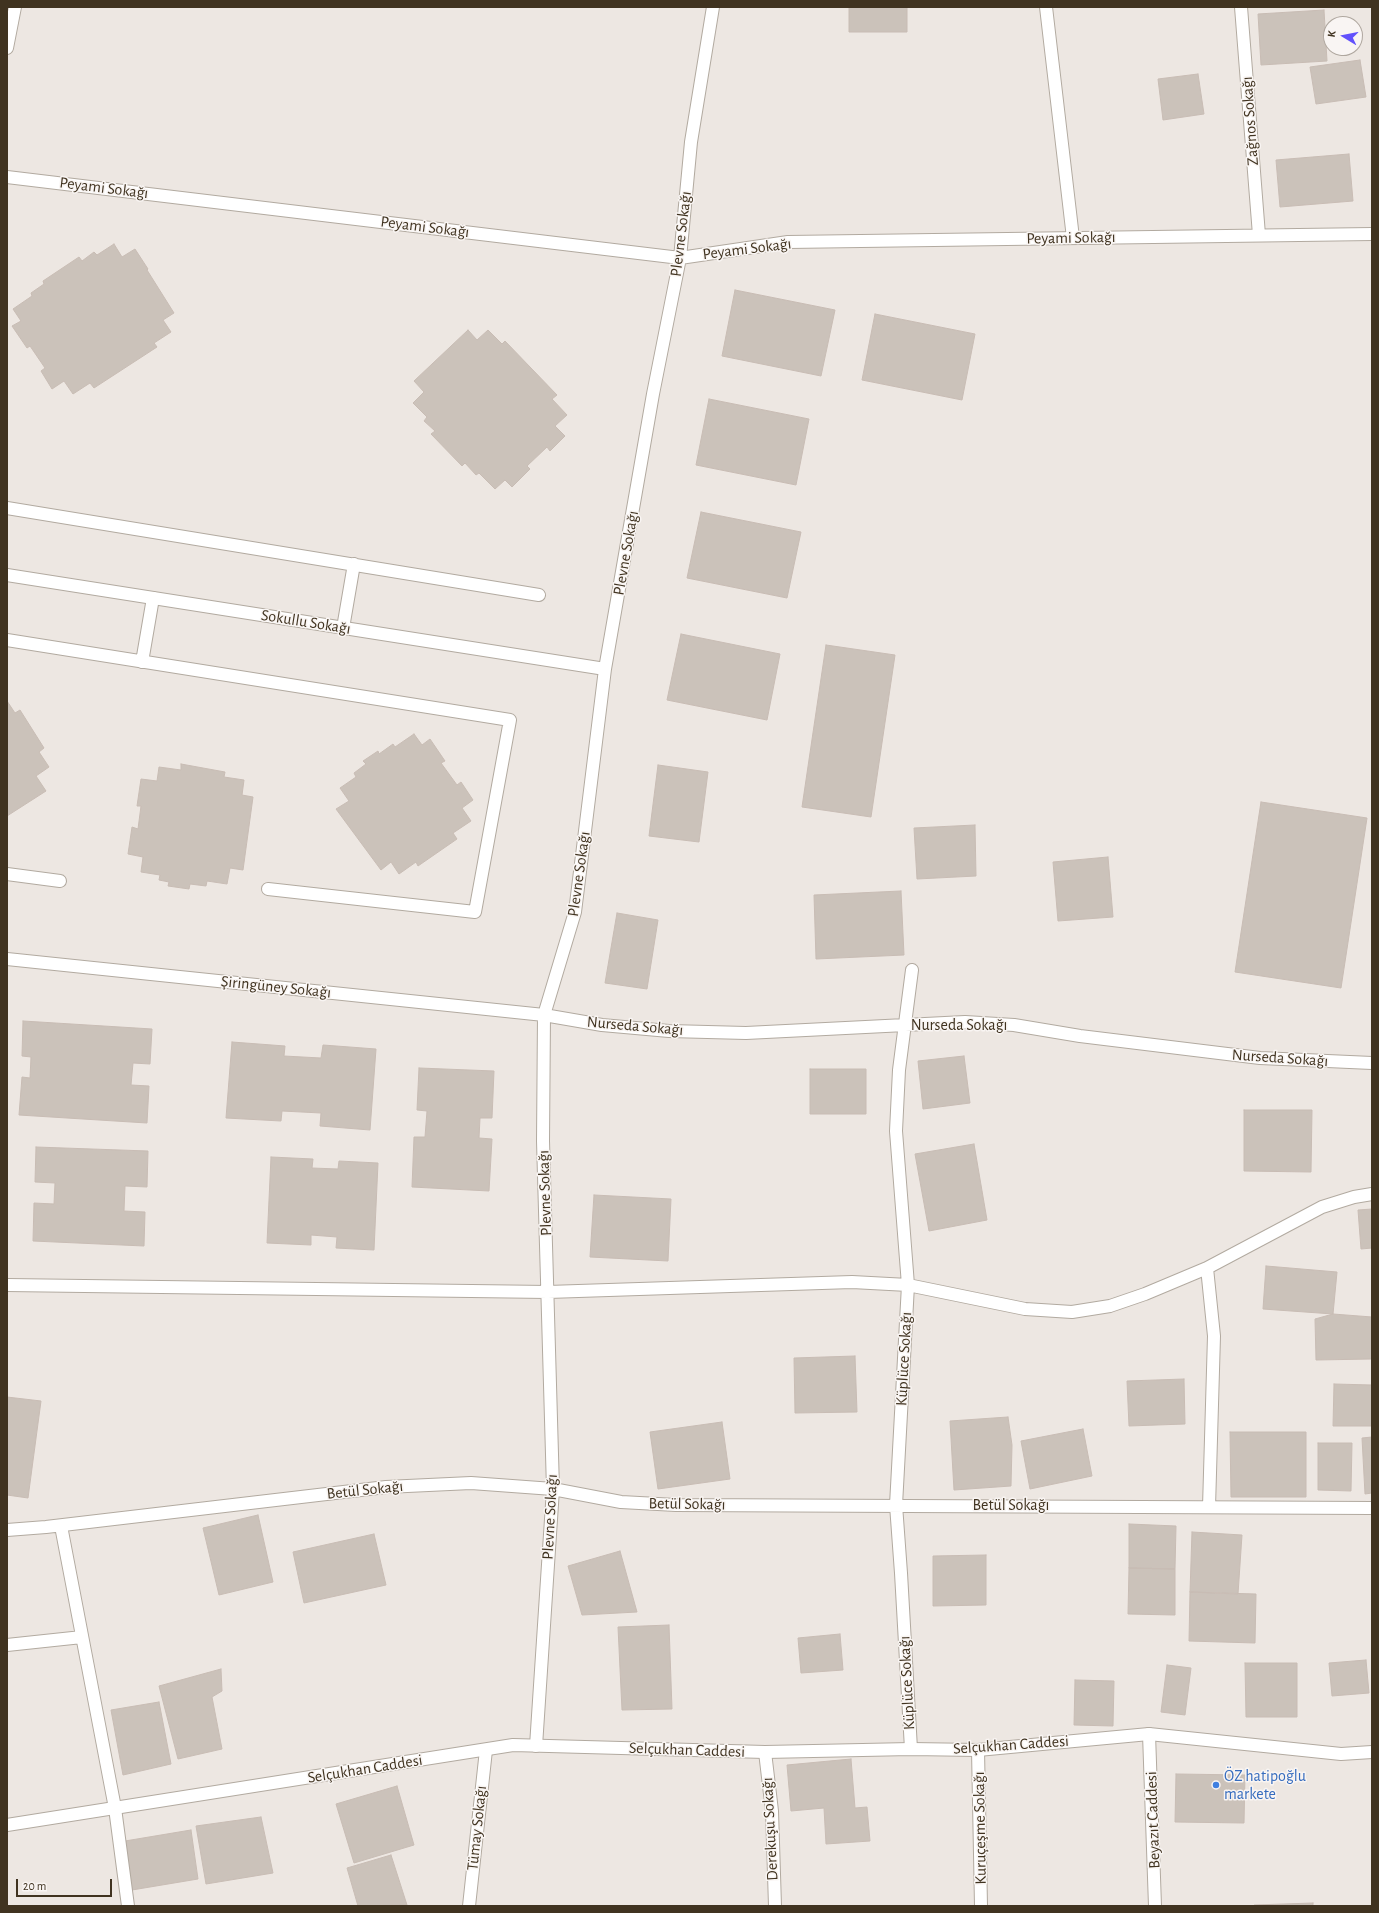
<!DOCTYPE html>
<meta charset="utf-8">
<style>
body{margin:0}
#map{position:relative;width:1379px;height:1913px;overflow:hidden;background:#ede7e2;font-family:"Alegreya Sans",sans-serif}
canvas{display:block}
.frame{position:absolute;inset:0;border:8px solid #403320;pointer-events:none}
.north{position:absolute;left:1323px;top:16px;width:40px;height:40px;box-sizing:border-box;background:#f9f5f3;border:1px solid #afa79f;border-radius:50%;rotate:280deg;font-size:11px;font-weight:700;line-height:16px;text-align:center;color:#403320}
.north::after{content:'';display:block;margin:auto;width:14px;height:18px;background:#6251fc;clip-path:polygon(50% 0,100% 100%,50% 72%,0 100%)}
.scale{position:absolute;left:16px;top:1879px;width:96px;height:18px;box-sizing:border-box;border:2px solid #403320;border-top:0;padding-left:5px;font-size:12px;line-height:14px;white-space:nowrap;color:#403320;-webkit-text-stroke:3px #f9f5f3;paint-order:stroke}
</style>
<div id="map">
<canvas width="1379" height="1913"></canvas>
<div class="frame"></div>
<div class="north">K</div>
<div class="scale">20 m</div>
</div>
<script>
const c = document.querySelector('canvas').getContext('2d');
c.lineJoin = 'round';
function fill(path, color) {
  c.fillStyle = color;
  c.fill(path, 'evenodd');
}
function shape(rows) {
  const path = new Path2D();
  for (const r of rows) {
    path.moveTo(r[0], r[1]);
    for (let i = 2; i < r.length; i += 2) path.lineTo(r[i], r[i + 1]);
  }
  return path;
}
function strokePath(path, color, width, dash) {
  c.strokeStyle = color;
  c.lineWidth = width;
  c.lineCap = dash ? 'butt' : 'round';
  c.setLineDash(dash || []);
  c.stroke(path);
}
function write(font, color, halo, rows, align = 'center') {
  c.font = font + ' "Alegreya Sans",sans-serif';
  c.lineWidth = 3;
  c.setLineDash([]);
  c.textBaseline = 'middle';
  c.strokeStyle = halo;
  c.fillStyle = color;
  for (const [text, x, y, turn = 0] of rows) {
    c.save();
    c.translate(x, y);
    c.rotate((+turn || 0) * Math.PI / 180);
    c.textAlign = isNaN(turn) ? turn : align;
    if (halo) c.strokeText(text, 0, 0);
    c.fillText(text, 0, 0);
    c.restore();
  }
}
const building = shape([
 [849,7,907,7,907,32,849,32,849,7],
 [1324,10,1327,61,1261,65,1258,14,1324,10],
 [1360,60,1366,97,1316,104,1310,67,1360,60],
 [1198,74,1204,114,1163,120,1158,79,1198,74],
 [1349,154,1353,201,1280,207,1276,160,1349,154],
 [114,244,122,257,135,249,148,269,147,270,174,313,163,320,171,332,154,343,157,347,94,388,90,383,73,394,64,381,52,389,41,371,45,368,30,346,27,348,12,326,21,321,13,309,32,296,31,293,44,284,43,281,79,257,82,261,94,252,97,255,114,244],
 [735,290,835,310,821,376,722,356,735,290],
 [875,314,975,334,962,400,862,380,875,314],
 [468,330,477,340,488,330,502,344,505,341,557,395,552,399,567,415,555,426,565,436,550,451,547,447,527,466,530,469,512,487,505,480,495,489,479,473,476,475,465,463,462,466,431,434,435,431,424,421,427,417,413,403,424,392,414,381,468,330],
 [709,399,809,419,796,485,696,465,709,399],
 [701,512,801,532,787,598,687,578,701,512],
 [681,634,780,654,767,720,667,700,681,634],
 [826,645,895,655,871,817,802,807,826,645],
 [7,701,15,713,20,710,44,748,39,752,49,767,36,776,46,791,7,816,7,701],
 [414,734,422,745,430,739,445,761,441,763,457,785,461,782,473,800,462,808,471,821,453,833,457,839,418,866,416,862,399,874,391,862,381,870,336,809,349,801,340,788,356,777,354,773,366,764,363,761,378,751,379,754,393,744,395,747,414,734],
 [181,764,225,772,224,777,244,780,242,795,253,797,243,870,230,868,227,884,207,881,206,886,190,884,189,889,168,886,169,882,159,880,160,875,141,872,143,857,128,854,132,827,138,829,141,806,137,806,141,779,157,781,159,767,181,770,181,764],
 [658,765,708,772,699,842,649,836,658,765],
 [1261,802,1367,818,1341,988,1235,972,1261,802],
 [975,825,976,876,917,879,914,828,975,825],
 [1108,857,1113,917,1058,921,1053,862,1108,857],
 [901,891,904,955,816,959,814,895,901,891],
 [617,913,658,920,647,989,605,983,617,913],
 [23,1021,152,1029,150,1064,133,1063,131,1085,149,1086,147,1123,19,1115,22,1077,30,1078,31,1057,22,1056,23,1021],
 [232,1042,285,1046,284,1056,321,1058,323,1045,376,1049,370,1130,320,1126,321,1113,282,1111,281,1121,226,1118,232,1042],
 [964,1056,970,1103,923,1109,918,1061,964,1056],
 [419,1068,494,1071,492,1118,480,1118,479,1138,492,1139,489,1191,412,1187,414,1137,425,1137,427,1111,417,1110,419,1068],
 [810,1069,866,1069,866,1114,810,1114,810,1069],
 [1244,1110,1312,1110,1311,1172,1244,1171,1244,1110],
 [974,1144,987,1220,929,1231,915,1154,974,1144],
 [36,1147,148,1151,147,1187,125,1186,124,1211,145,1212,144,1246,33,1241,34,1203,54,1204,55,1183,35,1182,36,1147],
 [271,1157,313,1159,312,1168,338,1169,339,1161,378,1163,374,1250,336,1248,337,1237,311,1235,311,1245,267,1243,271,1157],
 [594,1195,671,1199,668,1261,590,1257,594,1195],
 [1372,1209,1372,1248,1361,1249,1358,1210,1372,1209],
 [1266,1266,1337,1272,1333,1314,1263,1309,1266,1266],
 [1333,1314,1372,1317,1372,1359,1316,1360,1315,1319,1333,1314],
 [855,1356,857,1412,795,1413,794,1358,855,1356],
 [1184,1379,1185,1424,1129,1426,1127,1381,1184,1379],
 [1334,1384,1372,1385,1372,1426,1333,1426,1334,1384],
 [7,1397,41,1401,28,1498,7,1495,7,1397],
 [1008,1417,1012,1445,1011,1486,954,1490,950,1421,1008,1417],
 [722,1422,730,1479,658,1489,650,1432,722,1422],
 [1083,1429,1092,1476,1030,1489,1021,1441,1083,1429],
 [1230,1432,1306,1432,1306,1497,1231,1497,1230,1432],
 [1372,1437,1372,1493,1365,1494,1362,1438,1372,1437],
 [1318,1443,1352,1443,1351,1491,1318,1490,1318,1443],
 [258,1515,273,1582,219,1595,203,1528,258,1515],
 [1129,1524,1176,1526,1175,1569,1129,1568,1129,1524],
 [1192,1532,1242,1535,1238,1594,1190,1592,1192,1532],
 [374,1534,386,1585,304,1603,293,1552,374,1534],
 [620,1551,637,1612,582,1615,568,1566,620,1551],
 [986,1555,986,1605,933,1606,933,1556,986,1555],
 [1129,1568,1175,1569,1175,1615,1128,1614,1129,1568],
 [1190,1592,1256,1594,1255,1643,1189,1641,1190,1592],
 [669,1625,672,1709,622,1710,618,1627,669,1625],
 [840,1634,843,1670,801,1673,798,1638,840,1634],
 [1366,1660,1369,1693,1332,1696,1329,1663,1366,1660],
 [1245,1663,1297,1663,1297,1717,1246,1717,1245,1663],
 [1167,1665,1191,1668,1185,1715,1161,1712,1167,1665],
 [221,1669,222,1691,212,1697,222,1749,178,1759,159,1686,221,1669],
 [1075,1680,1114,1681,1113,1726,1074,1725,1075,1680],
 [159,1702,171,1764,123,1775,111,1710,159,1702],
 [851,1759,855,1808,867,1807,870,1841,826,1844,824,1808,791,1811,787,1765,851,1759],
 [1176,1774,1245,1775,1244,1823,1175,1822,1176,1774],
 [397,1786,414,1845,354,1863,336,1804,397,1786],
 [261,1817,273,1873,206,1884,196,1826,261,1817],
 [191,1830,198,1879,132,1890,125,1841,191,1830],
 [391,1855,407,1905,358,1906,347,1868,391,1855],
 [1313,1903,1313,1906,1254,1906,1254,1905,1313,1903]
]);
fill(building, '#cbc2ba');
strokePath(building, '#c8bcb4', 1);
const service = shape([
 [7,508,539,595],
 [343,628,354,564],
 [7,640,510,720,475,912,268,889],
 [142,662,153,598],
 [7,874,60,881]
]);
const minor = shape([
 [1046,7,1073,238],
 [1241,7,1259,235],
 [7,48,15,7],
 [7,177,680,258,788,242,1372,234],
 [7,575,605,669],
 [7,959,544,1015,602,1025,669,1031,746,1033,965,1022,1014,1025,1080,1036,1260,1058,1372,1063],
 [1207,1268,1214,1336,1209,1507],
 [7,1285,548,1292,852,1282,908,1285,1025,1309,1072,1312,1110,1306,1145,1294,1207,1268,1322,1207,1354,1197,1372,1194],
 [61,1526,115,1808,128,1906],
 [7,1530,46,1527,386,1487,471,1483,553,1489,621,1502,676,1505,1372,1508],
 [7,1645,82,1637],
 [1149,1734,1155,1906],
 [536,1746,553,1489,543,1141,544,1015,575,912,605,669,653,394,680,258,691,142,713,7],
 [911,1749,901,1573,896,1505,908,1285,896,1131,899,1070,912,970],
 [978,1750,981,1906],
 [765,1752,772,1811,775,1906],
 [469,1906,486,1750]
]);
const tertiary = shape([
 [7,1825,513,1745,765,1752,911,1749,978,1750,1149,1734,1341,1754,1372,1752]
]);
strokePath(service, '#b2aaa0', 14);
strokePath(minor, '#b2aaa0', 14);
strokePath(tertiary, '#b2aaa0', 14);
strokePath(service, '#fff', 12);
strokePath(minor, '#fff', 12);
strokePath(tertiary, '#fff', 12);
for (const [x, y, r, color] of [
 [1216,1785,4,"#3f7fe0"]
]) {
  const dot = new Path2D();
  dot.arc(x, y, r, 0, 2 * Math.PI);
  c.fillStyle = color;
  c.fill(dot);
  strokePath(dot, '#f9f5f3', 1.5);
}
write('16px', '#403320', '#f9f5f3', [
 ["Zağnos Sokağı",1250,121,-94],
 ["Peyami Sokağı",104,188,7],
 ["Peyami Sokağı",425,227,7],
 ["Plevne Sokağı",681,234,-83],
 ["Peyami Sokağı",1071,238,-1],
 ["Peyami Sokağı",747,249,-7],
 ["Plevne Sokağı",626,553,-80],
 ["Sokullu Sokağı",306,622,9],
 ["Plevne Sokağı",579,874,-82],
 ["Şiringüney Sokağı",276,987,6],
 ["Nurseda Sokağı",959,1025],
 ["Nurseda Sokağı",635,1026,5],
 ["Nurseda Sokağı",1280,1058,4],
 ["Plevne Sokağı",545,1193,-92],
 ["Küplüce Sokağı",904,1359,-87],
 ["Betül Sokağı",365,1490,-6],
 ["Betül Sokağı",687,1504,1],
 ["Betül Sokağı",1011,1505],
 ["Plevne Sokağı",550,1517,-87],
 ["Küplüce Sokağı",907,1683,-93],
 ["Selçukhan Caddesi",1011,1745,-4],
 ["Selçukhan Caddesi",687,1750,2],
 ["Selçukhan Caddesi",365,1769,-9],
 ["Beyazıt Caddesi",1153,1820,-92],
 ["Tümay Sokağı",477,1828,-84],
 ["Kuruçeşme Sokağı",980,1828,-91],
 ["Derekuşu Sokağı",770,1829,-93]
]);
write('16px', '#366cbe', '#f9f5f3', [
 ["ÖZ hatipoğlu",1224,1776],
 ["markete",1224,1794]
], 'left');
</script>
